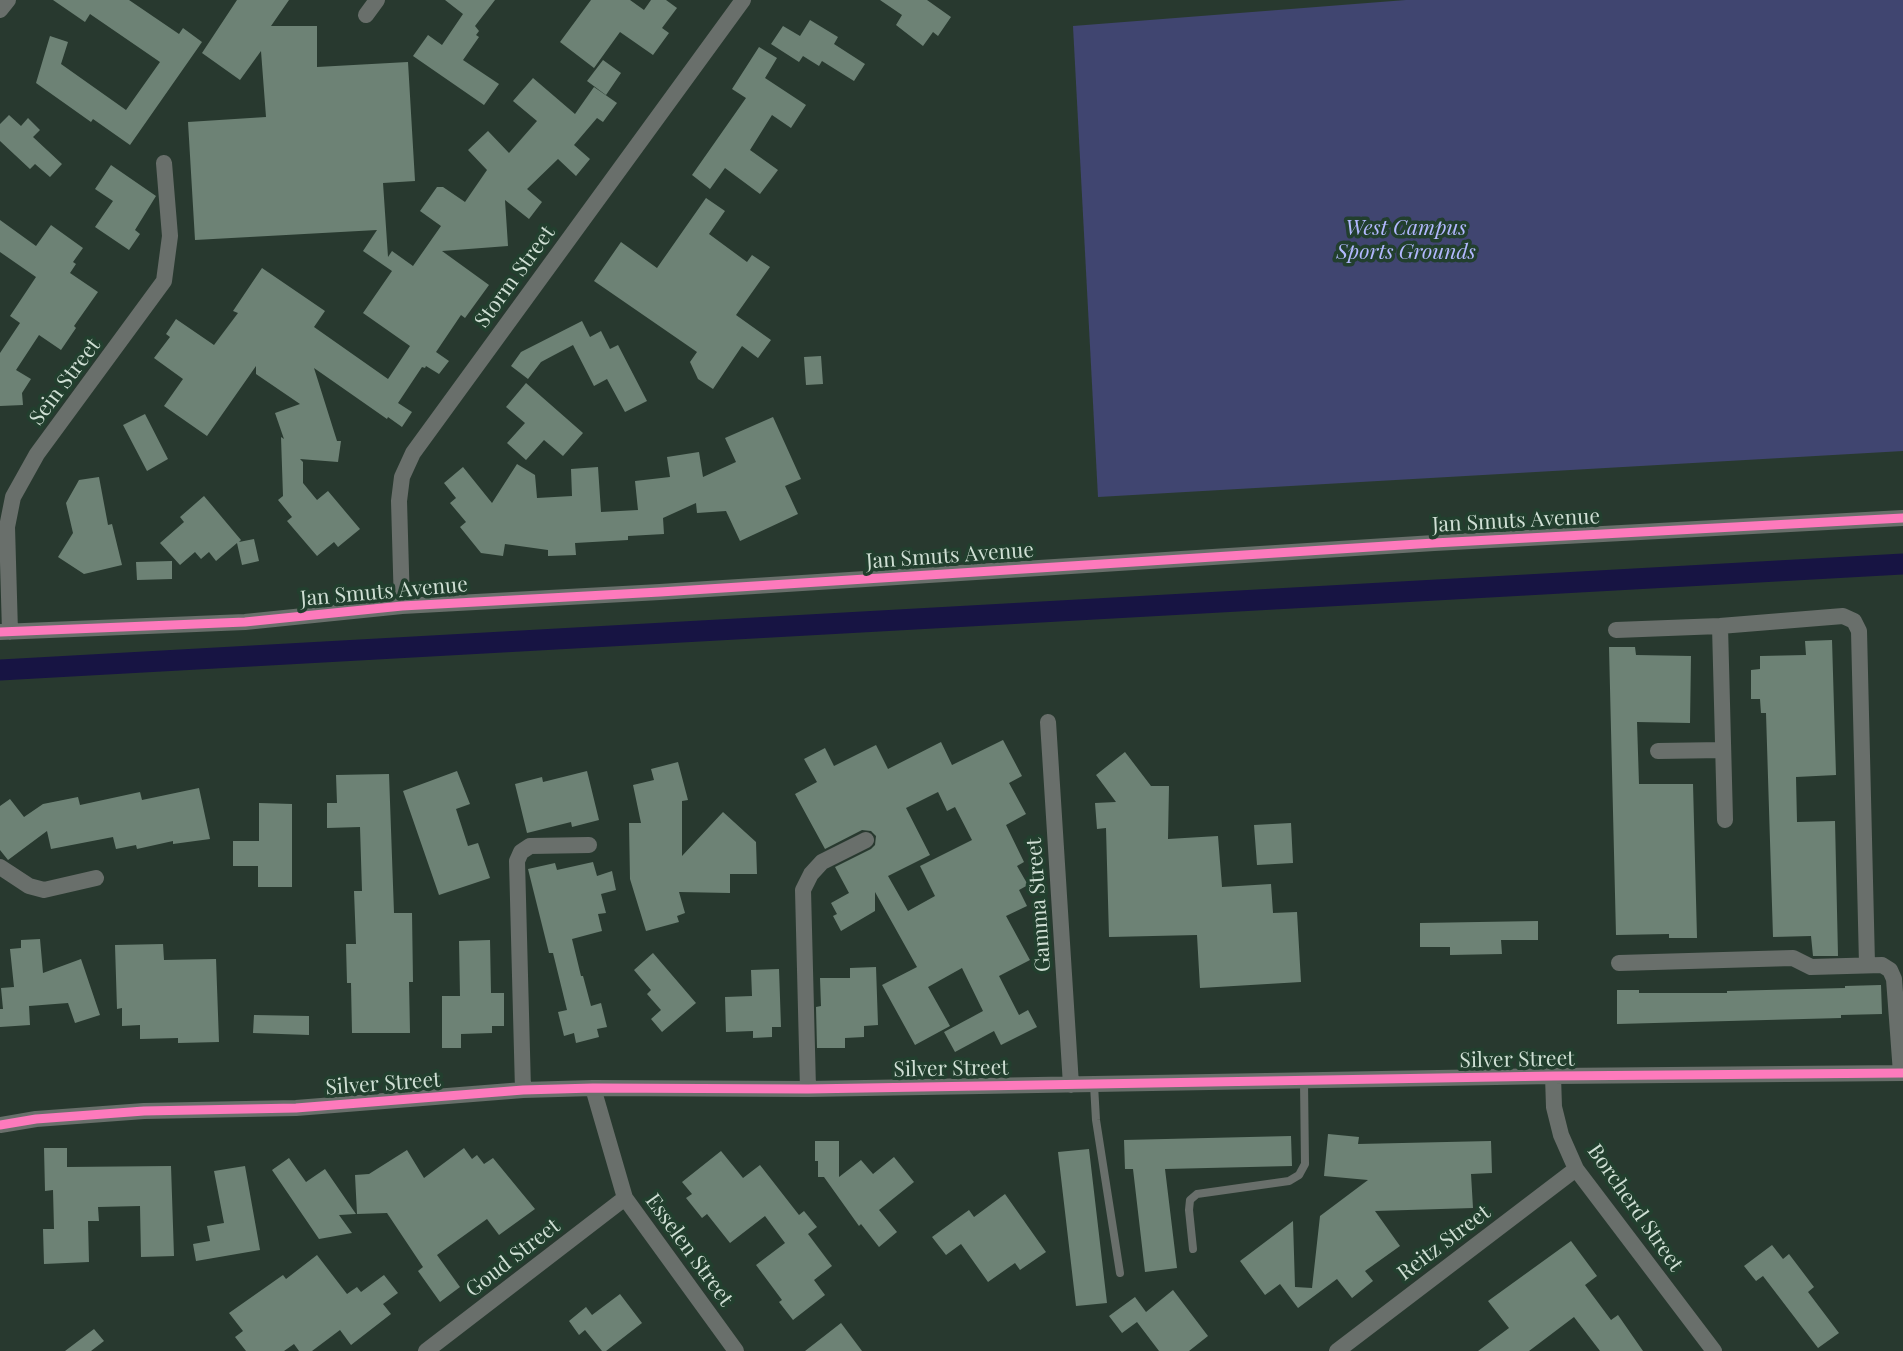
<!DOCTYPE html>
<style>
body{margin:0}
canvas{display:block;background:#28392f}
</style>
<canvas width="1903" height="1351"></canvas>
<script>
const c = document.querySelector('canvas').getContext('2d');
c.lineJoin = 'round';
function fill(path, color) {
  c.fillStyle = color;
  c.fill(path, 'evenodd');
}
function shape(rows) {
  const path = new Path2D();
  for (const r of rows) {
    path.moveTo(r[0], r[1]);
    for (let i = 2; i < r.length; i += 2) path.lineTo(r[i], r[i + 1]);
  }
  return path;
}
function strokePath(path, color, width, dash) {
  c.strokeStyle = color;
  c.lineWidth = width;
  c.lineCap = dash ? 'butt' : 'round';
  c.setLineDash(dash || []);
  c.stroke(path);
}
function write(font, color, halo, rows, align = 'center') {
  c.font = font + ' "Playfair Display",serif';
  c.lineWidth = 7;
  c.setLineDash([]);
  c.textBaseline = 'middle';
  c.strokeStyle = halo;
  c.fillStyle = color;
  for (const [text, x, y, turn = 0] of rows) {
    c.save();
    c.translate(x, y);
    c.rotate((+turn || 0) * Math.PI / 180);
    c.textAlign = isNaN(turn) ? turn : align;
    if (halo) c.strokeText(text, 0, 0);
    c.fillText(text, 0, 0);
    c.restore();
  }
}
fill(shape([
 [1406,0,1903,0,1903,451,1098,497,1073,26]
]), '#404570');
strokePath(shape([
 [0,670,1903,564]
]), '#171443', 21);
fill(shape([
 [53,0,129,0,179,34,183,28,202,42,130,145,93,119,91,122,36,83,50,36,68,42,61,64,126,110,160,62,90,14,85,22],
 [237,0,289,0,271,26,317,26,317,67,408,62,415,181,383,183,388,257,392,251,413,266,441,226,420,211,437,187,443,187,465,202,487,170,468,150,488,131,509,153,537,121,513,101,533,78,575,114,594,87,617,103,603,122,597,118,574,145,590,159,576,176,558,159,527,189,542,202,529,219,505,200,508,246,442,251,489,285,465,318,461,315,436,352,449,361,439,374,426,366,425,368,422,367,398,403,412,412,402,427,388,417,387,419,314,368,337,441,341,441,338,462,300,459,303,462,303,483,317,500,328,491,360,529,338,547,334,542,317,556,287,521,292,517,278,500,283,496,281,437,284,439,275,413,300,404,256,374,256,366,207,436,164,406,183,379,154,358,170,337,166,334,176,319,214,345,238,313,233,311,262,268,325,311,314,327,388,379,410,346,363,313,392,271,363,251,377,230,195,240,188,122,266,117,261,51,240,80,202,53],
 [445,0,495,0,475,26,479,31,476,35,479,37,463,60,499,84,484,105,413,56,428,35,442,45,463,14],
 [591,0,630,0,644,10,651,0,666,0,677,8,662,28,669,33,653,55,620,32,594,68,560,42],
 [880,0,927,0,951,17,938,36,933,32,923,46,896,25,902,15],
 [810,20,838,37,834,44,865,64,854,81,822,61,819,66,803,56,799,62,771,44,783,26,800,36],
 [759,47,777,58,765,78,806,105,791,128,772,115,750,150,778,170,760,194,725,168,710,189,692,175,746,98,732,89],
 [603,60,621,73,606,95,587,81],
 [9,115,21,126,28,118,40,130,33,137,62,164,50,177,35,164,30,169,0,141,0,124],
 [111,165,156,196,135,230,140,234,129,250,95,227,113,201,95,189],
 [706,198,725,211,709,234,747,262,752,255,770,267,736,315,771,340,758,358,742,346,713,389,698,379,690,362,697,352,594,281,621,242,657,268],
 [0,220,36,246,51,225,83,248,73,262,76,264,70,273,98,292,74,326,76,328,61,350,39,335,16,370,31,379,22,393,23,405,0,406,0,353,20,323,10,316,36,277,0,252],
 [582,321,590,337,601,331,610,349,618,345,647,401,625,412,607,379,594,386,573,345,541,362,528,379,511,366,521,352],
 [821,356,823,384,806,385,804,357],
 [526,383,583,433,563,456,544,440,526,460,507,443,525,423,506,407],
 [145,414,168,459,147,471,123,425],
 [773,417,801,479,785,486,798,514,740,541,726,511,697,513,696,503,663,518,664,534,628,536,628,540,575,543,576,555,548,556,548,550,505,544,503,556,481,553,460,527,466,522,450,503,456,498,444,483,463,467,492,503,517,464,535,475,537,498,572,496,571,469,598,467,601,512,638,510,635,481,670,477,667,457,699,452,703,477,736,462,725,438],
 [99,477,108,525,112,524,122,565,84,574,58,557,73,533,66,503,79,480],
 [204,496,241,540,239,542,254,539,259,561,242,565,237,543,216,561,209,552,201,559,195,552,180,565,160,543,184,522,180,517],
 [172,561,172,579,137,580,136,562],
 [1832,640,1836,775,1796,777,1797,822,1835,821,1838,956,1813,956,1811,936,1773,937,1766,713,1761,713,1760,699,1751,699,1751,670,1760,669,1760,656,1806,655,1805,641],
 [1609,647,1635,647,1636,655,1691,656,1690,723,1637,722,1639,784,1693,784,1697,938,1669,938,1669,934,1616,935],
 [1003,740,1022,776,1009,783,1026,814,1006,825,1024,862,1017,866,1028,885,1019,890,1027,906,1006,916,1030,960,999,976,1019,1015,1028,1010,1037,1027,1001,1045,994,1031,955,1052,944,1032,983,1011,962,968,928,987,950,1026,915,1045,882,985,917,967,875,892,875,911,841,931,833,916,837,914,831,903,849,893,835,867,871,849,875,845,876,836,871,831,862,830,825,849,795,794,817,782,804,759,825,748,834,766,876,745,888,769,941,742,952,765],
 [938,792,947,811,955,807,972,840,920,866,935,896,908,911,888,876,930,855,906,808],
 [1125,752,1151,786,1169,786,1168,839,1218,836,1222,887,1271,884,1273,913,1297,912,1301,982,1200,988,1197,935,1109,937,1106,828,1097,829,1095,803,1116,802,1096,775],
 [678,762,688,800,682,801,682,856,723,812,756,842,757,874,730,874,730,893,679,892,685,913,677,916,679,922,646,931,630,879,629,823,641,823,633,785,654,780,651,769],
 [457,771,470,804,456,809,468,846,478,843,490,878,439,895,403,791],
 [587,771,599,820,572,827,571,822,527,833,515,784,542,777,543,782],
 [389,774,394,913,412,913,413,982,409,982,410,1033,352,1033,351,983,347,983,346,944,356,944,354,891,362,891,360,827,327,828,327,803,337,803,336,775],
 [199,788,210,839,173,844,173,841,137,849,136,845,116,849,113,837,51,849,47,831,8,860,0,850,0,806,10,799,24,817,43,804,78,797,80,805,140,792,142,800],
 [259,803,292,804,292,887,258,887,258,866,233,866,233,841,259,841],
 [1291,823,1293,863,1257,865,1254,825],
 [593,862,597,876,612,871,616,890,601,894,606,913,598,914,602,931,572,939,581,976,583,976,591,1006,601,1003,607,1027,597,1029,599,1037,576,1043,574,1033,564,1036,558,1012,567,1010,553,953,549,953,528,869,555,863,557,870],
 [1538,921,1538,940,1501,940,1502,954,1450,955,1450,947,1420,947,1420,923],
 [40,939,43,973,81,959,100,1015,75,1023,68,1003,29,1006,30,1025,0,1027,0,1009,3,1009,1,988,14,987,10,949,21,948,21,940],
 [490,940,491,993,504,993,504,1026,492,1026,492,1033,461,1034,461,1048,442,1048,442,996,460,996,459,941],
 [163,944,164,960,216,959,219,1042,178,1043,178,1038,140,1039,140,1025,122,1026,122,1008,117,1009,115,945],
 [653,953,696,1003,662,1032,651,1019,661,1010,647,994,651,990,634,970],
 [876,967,878,1025,864,1026,864,1037,845,1038,845,1048,817,1048,816,1007,821,1006,820,978,850,978,850,968],
 [779,969,781,1027,772,1027,772,1037,753,1038,753,1031,726,1032,725,997,752,996,751,970],
 [1881,985,1882,1014,1841,1015,1841,1018,1617,1024,1617,990,1639,990,1639,993,1727,993,1727,991,1845,988,1845,986],
 [254,1015,309,1016,309,1035,253,1033],
 [1328,1134,1359,1137,1358,1144,1491,1141,1492,1173,1471,1174,1473,1208,1375,1211,1400,1246,1365,1271,1373,1281,1352,1298,1337,1279,1298,1308,1280,1284,1265,1295,1240,1261,1293,1221,1295,1287,1312,1288,1320,1216,1368,1180,1324,1176],
 [1291,1136,1292,1166,1165,1169,1177,1268,1145,1272,1133,1169,1125,1169,1124,1140],
 [815,1141,839,1141,839,1177,861,1160,873,1174,894,1157,914,1182,879,1210,897,1232,879,1247,861,1224,859,1226,824,1177,818,1177,818,1161,815,1161],
 [44,1148,67,1148,67,1167,171,1166,174,1256,141,1257,140,1206,98,1207,99,1221,88,1221,89,1262,44,1264,43,1229,54,1229,53,1190,45,1191],
 [464,1148,472,1159,477,1155,484,1164,493,1158,535,1209,499,1235,487,1219,437,1255,460,1287,440,1302,418,1271,423,1267,387,1213,357,1214,355,1175,369,1174,407,1150,424,1178],
 [1089,1149,1107,1303,1076,1306,1058,1152],
 [721,1151,743,1178,760,1165,799,1215,804,1211,817,1227,808,1234,832,1266,814,1280,825,1295,793,1320,779,1302,782,1300,756,1265,785,1243,765,1216,730,1243,707,1214,702,1218,686,1198,692,1194,682,1182],
 [289,1158,306,1182,325,1169,356,1214,339,1215,352,1233,319,1239,272,1170],
 [245,1166,260,1250,196,1261,193,1244,210,1241,207,1226,224,1223,214,1171],
 [1005,1194,1046,1252,1020,1270,1015,1263,988,1282,961,1244,946,1255,932,1237,969,1210,974,1217],
 [1571,1241,1597,1276,1585,1285,1611,1320,1618,1315,1643,1351,1600,1351,1574,1317,1529,1351,1478,1351,1509,1328,1488,1301],
 [1772,1245,1783,1259,1789,1254,1814,1287,1808,1292,1839,1333,1818,1348,1763,1276,1756,1281,1744,1266],
 [317,1255,347,1294,357,1287,361,1292,384,1275,398,1293,383,1304,391,1314,351,1345,340,1330,312,1351,299,1351,294,1344,284,1351,246,1351,235,1337,243,1331,229,1313,283,1275,286,1279],
 [1173,1290,1208,1336,1189,1351,1159,1351,1137,1322,1122,1333,1109,1316,1135,1297,1146,1312],
 [620,1294,642,1323,606,1351,602,1351,585,1330,579,1335,569,1321,586,1307,592,1315],
 [841,1323,862,1351,805,1351],
 [94,1329,104,1341,91,1351,65,1351]
]), '#6d8275');
strokePath(shape([
 [1094,1085,1096,1120,1120,1273],
 [1193,1249,1189,1210,1190,1200,1197,1194,1289,1181,1299,1175,1305,1164,1304,1082]
]), '#696f6b', 8);
strokePath(shape([
 [0,10,8,0],
 [366,15,377,0],
 [402,606,399,501,402,477,413,453,743,0],
 [1720,626,1725,820],
 [1616,630,1720,626,1843,616,1854,621,1859,631,1867,964],
 [0,632,245,622,402,606,660,592,1434,543,1903,518],
 [10,632,7,527,13,497,37,454,164,281,170,236,164,163],
 [1048,722,1071,1085],
 [1658,751,1723,750],
 [0,867,29,886,44,890,96,878],
 [1619,963,1793,958,1811,967,1882,965,1890,970,1894,979,1901,1073],
 [1553,1076,1554,1107,1561,1135,1576,1169,1714,1351],
 [593,1088,625,1198,736,1351],
 [808,1089,803,890,811,874,822,862,866,840],
 [523,1090,517,861,521,852,530,846,589,845],
 [0,1125,36,1119,144,1111,296,1108,523,1090,593,1088,808,1089,1553,1076,1903,1073],
 [426,1351,625,1198],
 [1337,1351,1576,1169]
]), '#696f6b', 16);
strokePath(shape([
 [0,632,245,622,402,606,660,592,1434,543,1903,518],
 [0,1125,36,1119,144,1111,296,1108,523,1090,593,1088,808,1089,1553,1076,1903,1073]
]), '#fd7abc', 9);
write('italic 21px', '#b2b8fe', '#223f2e', [
 ["West Campus",1406,228],
 ["Sports Grounds",1406,252]
]);
write('21px', '#cfdfd4', '#223f2e', [
 ["Storm Street",515,277,-54],
 ["Sein Street",65,382,-53],
 ["Jan Smuts Avenue",1516,521,-3],
 ["Jan Smuts Avenue",950,556,-4],
 ["Jan Smuts Avenue",384,592,-5],
 ["Gamma Street",1039,905,-94],
 ["Silver Street",1517,1060,-1],
 ["Silver Street",951,1069,-1],
 ["Silver Street",383,1084,-4],
 ["Borcherd Street",1635,1208,55],
 ["Reitz Street",1444,1243,-37],
 ["Esselen Street",689,1250,54],
 ["Goud Street",513,1258,-38]
]);
</script>
